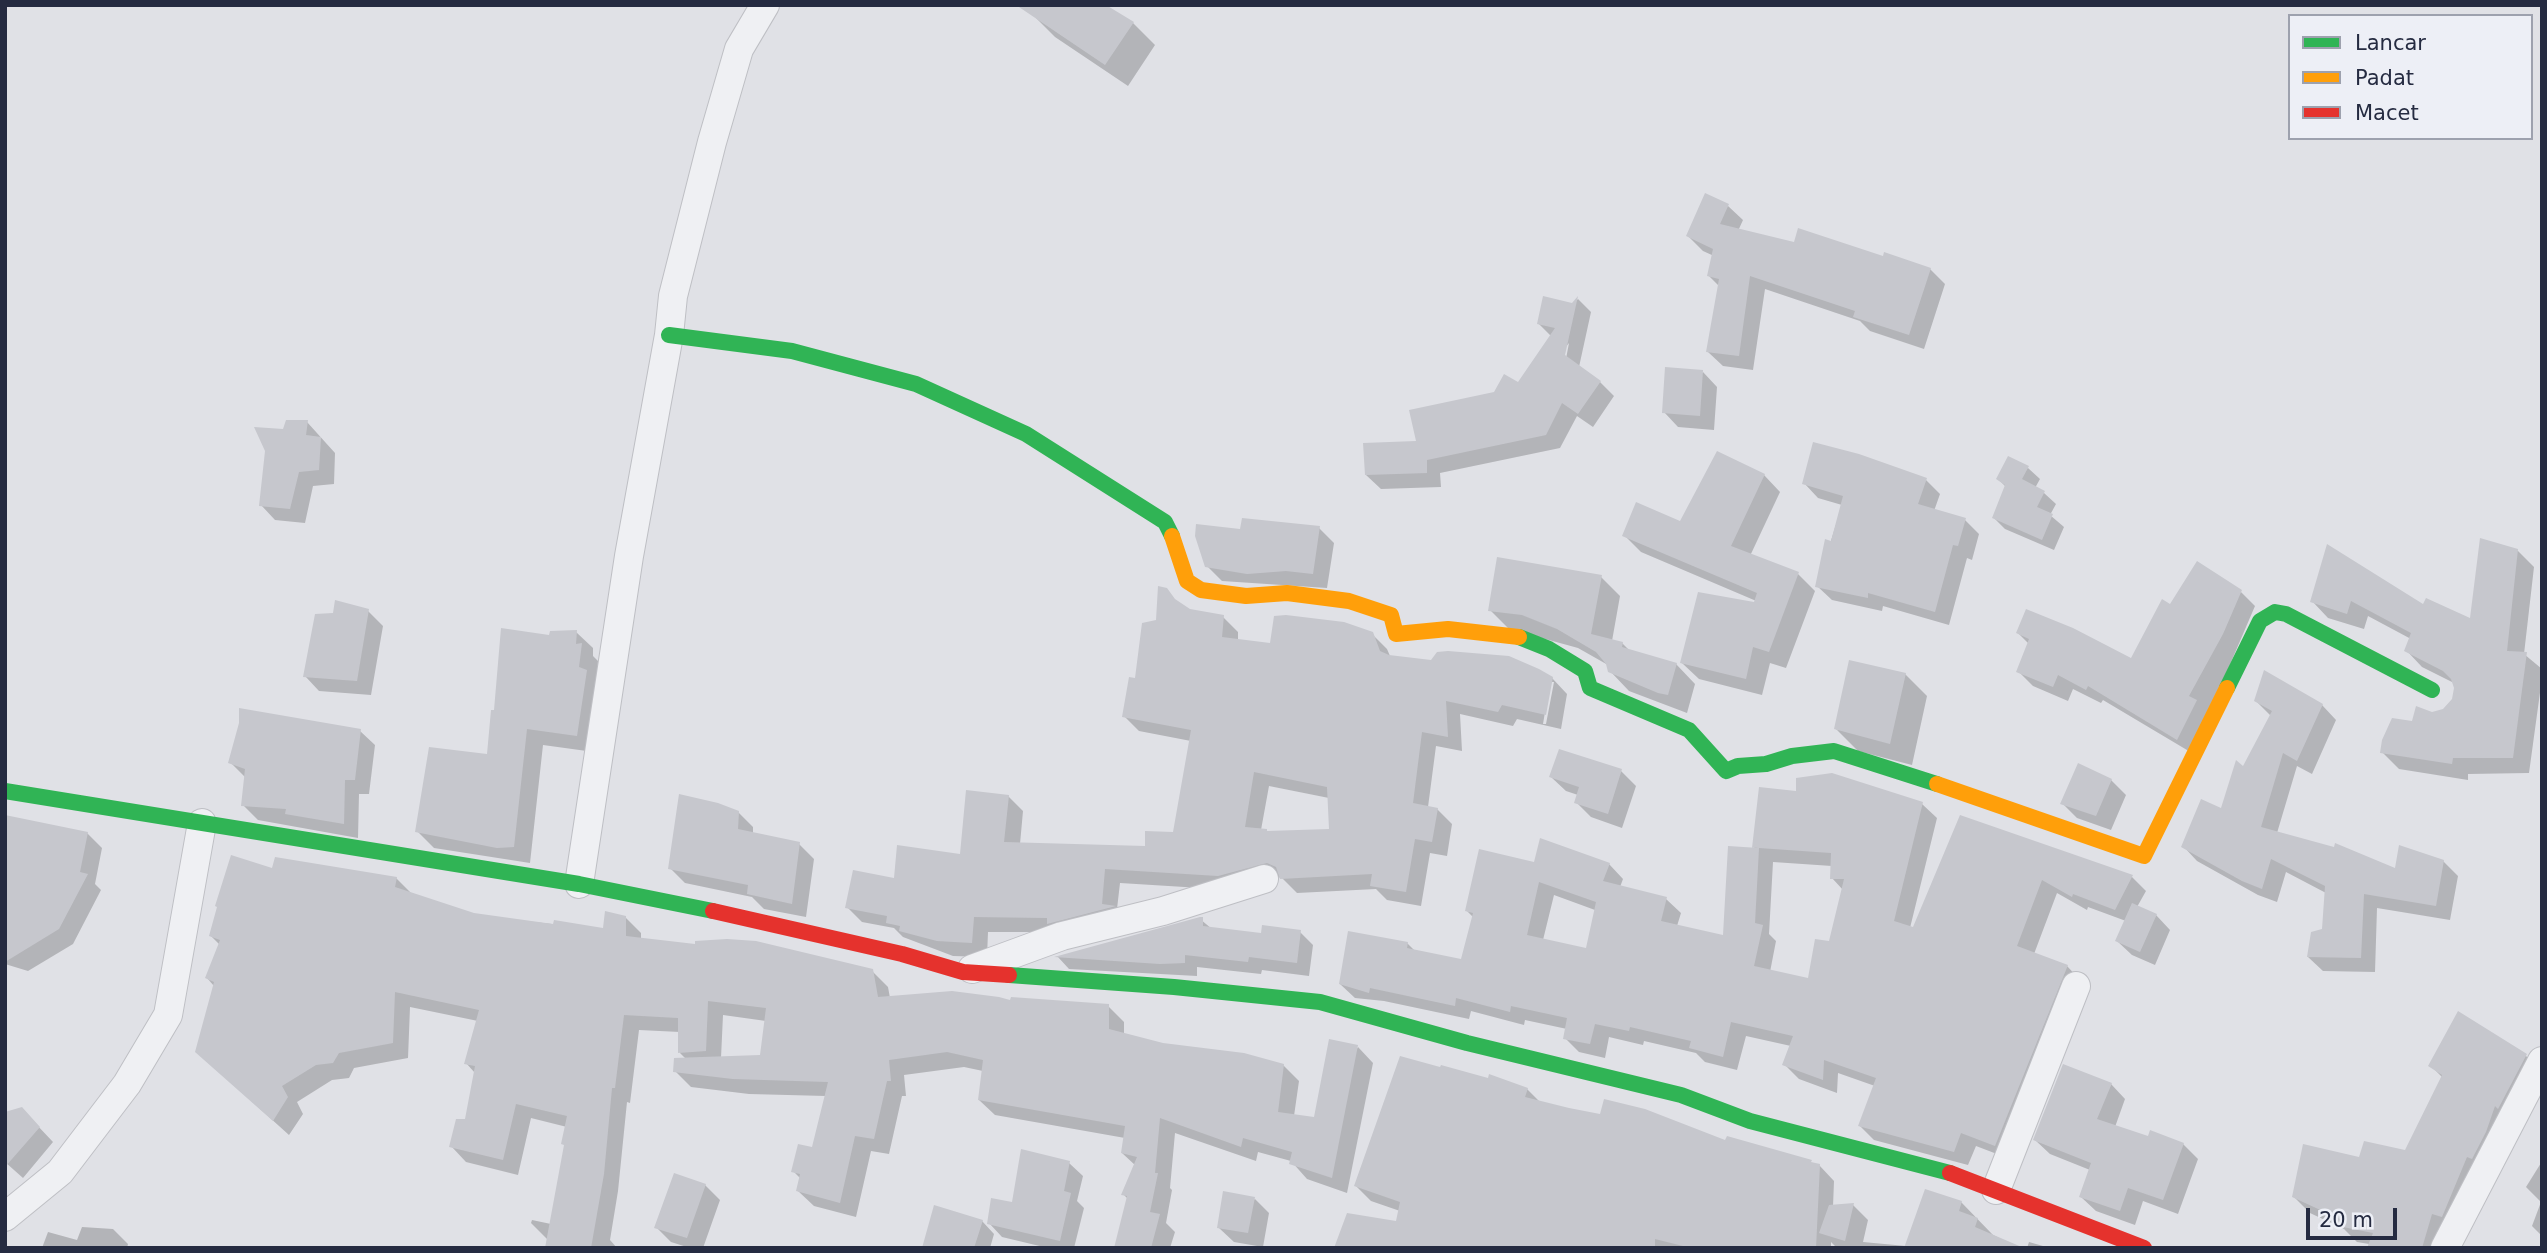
<!DOCTYPE html>
<style>
body{margin:0}
#map{position:relative;width:2547px;height:1253px;overflow:hidden;background:#e0e1e6;font-family:"DejaVu Sans",sans-serif}
canvas{display:block}
.frame{position:absolute;inset:0;border:7px solid #252b41;pointer-events:none}
.legend{position:absolute;left:2288px;top:14px;width:245px;height:126px;box-sizing:border-box;background:#edeff6;border:2px solid #9da1ae;margin:0;padding:9px 12px;list-style:none;font-size:21px;color:#252b41}
.legend li{display:flex;align-items:center;gap:14px;height:35px}
.legend b{width:35px;border:2px solid #9da1ae}
.scale{position:absolute;left:2306px;top:1208px;width:91px;height:32px;box-sizing:border-box;border:4px solid #252b41;border-top:0;padding-left:9px;font-size:21px;line-height:24px;white-space:nowrap;color:#252b41;-webkit-text-stroke:5px #edeff6;paint-order:stroke}
</style>
<div id="map">
<canvas width="2547" height="1253"></canvas>
<div class="frame"></div>
<ul class="legend">
<li><b style="height:9px;background:#30b455"></b>Lancar</li>
<li><b style="height:9px;background:#ff9f0a"></b>Padat</li>
<li><b style="height:9px;background:#e5322d"></b>Macet</li>
</ul>
<div class="scale">20 m</div>
</div>
<script>
const c = document.querySelector('canvas').getContext('2d');
c.lineJoin = 'round';
function fill(path, color) {
  c.fillStyle = color;
  c.fill(path, 'evenodd');
}
function shape(rows) {
  const path = new Path2D();
  for (const r of rows) {
    path.moveTo(r[0], r[1]);
    for (let i = 2; i < r.length; i += 2) path.lineTo(r[i], r[i + 1]);
  }
  return path;
}
function strokePath(path, color, width, dash) {
  c.strokeStyle = color;
  c.lineWidth = width;
  c.lineCap = dash ? 'butt' : 'round';
  c.setLineDash(dash || []);
  c.stroke(path);
}
fill(shape([
 [1033,15,1133,23,1155,45,1128,86,1055,37],
 [1706,195,1728,206,1743,220,1738,231,1795,244,1884,259,1930,269,1945,284,1924,349,1870,331,1860,321,1765,289,1753,370,1723,366,1708,352,1719,286,1709,276,1714,256,1703,251,1688,236],
 [1578,299,1591,312,1579,367,1600,382,1614,396,1593,427,1577,416,1560,448,1440,473,1441,487,1381,489,1366,475,1495,393,1519,384,1551,336,1538,323,1573,304],
 [1569,343,1565,364,1565,348],
 [1703,372,1717,387,1714,430,1678,427,1664,412],
 [307,422,335,453,334,484,313,486,305,523,275,520,261,505],
 [2028,468,2040,479,2035,488,2044,493,2056,504,2050,515,2064,527,2054,550,2005,529,1994,518,2006,487,1998,479],
 [1764,475,1780,492,1750,556,1798,574,1815,591,1786,668,1770,663,1762,695,1699,679,1682,663,1761,603,1641,552,1624,535,1681,523],
 [1926,480,1940,494,1934,511,1965,520,1979,534,1972,560,1967,558,1949,625,1883,606,1882,611,1832,600,1817,586,1842,505,1818,498,1804,483],
 [1319,528,1334,543,1327,588,1222,581,1207,566,1242,531],
 [2328,547,2424,606,2471,620,2517,550,2534,567,2524,654,2542,669,2542,678,2529,773,2468,774,2468,780,2399,769,2382,752,2413,723,2445,710,2453,700,2456,690,2454,683,2422,667,2406,650,2411,639,2368,616,2364,629,2328,618,2312,601],
 [1601,577,1620,596,1612,641,1622,643,1630,651,1676,664,1695,684,1687,713,1629,691,1610,671,1608,665,1578,648,1509,629,1490,610],
 [2240,591,2255,606,2192,753,2103,700,2101,703,2073,689,2068,701,2033,686,2018,671,2029,644,2018,633,2131,660],
 [1180,605,1189,610,1223,617,1238,632,1238,640,1271,645,1372,634,1387,649,1390,656,1552,678,1567,694,1561,729,1517,719,1513,726,1460,714,1462,751,1436,746,1428,807,1437,809,1452,824,1447,856,1430,853,1421,906,1387,900,1376,889,1297,893,1281,877,1233,890,1120,883,1117,909,1058,932,988,932,987,957,953,956,903,937,894,928,862,922,847,907,895,881,961,856,1008,796,1023,811,1020,844,1146,847,1175,834,1191,741,1139,731,1124,716,1157,621],
 [1550,682,1554,682,1546,724,1543,724],
 [1269,786,1329,798,1331,831,1269,833,1261,830],
 [368,611,383,626,371,695,319,691,305,676,334,614],
 [576,632,593,648,593,656,598,661,594,752,543,745,530,863,434,848,417,831,488,756,550,637],
 [1905,674,1927,696,1912,765,1858,751,1836,729],
 [2256,701,2322,705,2336,720,2312,774,2297,766,2277,833,2396,870,2443,861,2458,876,2450,920,2377,908,2375,972,2323,971,2308,957,2324,931,2326,893,2286,872,2277,902,2258,895,2197,861,2183,846,2222,811,2271,716],
 [360,731,375,745,369,794,359,794,358,838,258,820,243,805,245,777,230,762],
 [2079,765,2111,780,2126,795,2111,830,2077,818,2062,803],
 [1621,771,1636,786,1622,828,1591,817,1576,802,1578,795,1566,791,1551,777],
 [1922,804,1937,818,1910,928,1913,929,1961,817,2132,877,2146,891,2137,907,2156,915,2170,930,2155,965,2132,955,2117,941,2126,921,2088,907,2087,910,2057,893,2034,954,2067,966,2081,981,2010,1159,1976,1146,1968,1165,1874,1140,1860,1126,1875,1086,1838,1073,1837,1093,1799,1079,1785,1065,1791,1046,1746,1036,1737,1070,1705,1062,1696,1053,1644,1041,1643,1045,1609,1037,1605,1058,1579,1052,1565,1038,1567,1029,1525,1020,1524,1025,1471,1011,1469,1019,1384,1001,1355,998,1340,984,1407,943,1415,951,1463,961,1474,918,1467,911,1535,864,1609,864,1623,879,1620,887,1666,899,1681,913,1677,926,1724,937,1756,850,1754,847],
 [1773,862,1832,866,1832,878,1843,890,1831,943,1810,980,1770,972,1776,941,1769,934],
 [1554,895,1595,910,1587,950,1543,940],
 [738,812,753,827,753,834,799,844,814,859,806,917,764,909,752,897,685,883,670,868],
 [87,833,102,848,95,884,101,890,73,944,28,971,5,964,5,875],
 [273,870,396,878,412,894,474,915,604,930,625,917,641,933,641,940,872,971,888,987,890,998,1108,1006,1124,1022,1124,1035,1162,1044,1283,1065,1299,1081,1294,1116,1316,1119,1358,1047,1373,1063,1347,1193,1307,1179,1291,1161,1258,1152,1256,1161,1175,1133,1170,1188,1172,1190,1166,1223,1175,1232,1170,1248,1116,1248,1128,1199,1123,1194,1136,1166,1122,1153,1125,1138,995,1115,979,1100,983,1071,964,1067,904,1075,906,1096,902,1096,889,1154,871,1151,856,1217,814,1206,798,1191,801,1179,793,1171,813,1149,826,1096,749,1094,691,1087,675,1071,686,1059,680,1053,680,1032,639,1030,630,1103,627,1102,618,1191,610,1240,617,1248,547,1248,547,1239,531,1223,532,1220,551,1224,566,1146,567,1127,531,1118,518,1175,466,1162,451,1146,466,1121,475,1073,466,1063,478,1021,410,1007,408,1058,354,1068,349,1078,332,1080,297,1102,303,1114,289,1135,197,1052,214,986,207,978,220,945,211,936],
 [723,1015,766,1021,762,1057,721,1058],
 [1200,919,1212,929,1262,935,1300,932,1313,945,1309,976,1262,970,1261,974,1197,967,1197,976,1069,969,1058,957],
 [2526,1056,2542,1072,2443,1248,2367,1248,2369,1244,2357,1242,2344,1229,2310,1213,2294,1197,2360,1159,2406,1152,2443,1078,2431,1066],
 [2111,1084,2125,1099,2115,1127,2149,1138,2183,1144,2198,1159,2178,1214,2143,1201,2135,1225,2096,1211,2081,1197,2090,1170,2050,1154,2035,1140],
 [1527,1089,1540,1102,1819,1165,1834,1181,1833,1207,1853,1205,1868,1220,1863,1242,1906,1246,1961,1202,1993,1235,2020,1248,1837,1248,1831,1242,1831,1248,1336,1248,1397,1223,1400,1211,1371,1201,1356,1186],
 [36,1124,53,1142,23,1178,5,1162],
 [1069,1163,1083,1176,1077,1201,1084,1208,1074,1248,1048,1248,1002,1237,989,1223],
 [2541,1163,2542,1163,2542,1236,2532,1226,2541,1202,2526,1187],
 [705,1185,720,1200,703,1248,690,1248,671,1242,656,1227],
 [1255,1199,1269,1213,1263,1247,1234,1242,1219,1228],
 [982,1221,994,1234,990,1248,922,1248],
 [82,1227,113,1229,128,1244,127,1248,42,1248,48,1232,77,1240],
 [2029,1242,2050,1248,2027,1248]
]), '#0003');
fill(shape([
 [1016,5,1106,5,1134,22,1105,65],
 [1705,193,1729,204,1720,224,1794,242,1798,228,1883,256,1884,252,1931,268,1909,335,1853,317,1855,311,1750,276,1739,356,1706,352,1719,279,1707,276,1713,249,1686,236],
 [1543,296,1572,303,1578,296,1565,355,1601,381,1578,414,1562,403,1546,435,1427,460,1427,473,1365,475,1363,443,1416,441,1409,410,1494,392,1504,374,1518,382,1555,328,1537,324],
 [1665,367,1703,370,1700,416,1662,413],
 [286,420,308,420,306,435,321,437,319,470,299,472,290,509,259,506,265,451,254,427,283,429],
 [1813,442,1859,454,1927,478,1918,504,1966,518,1958,546,1953,545,1935,612,1868,593,1868,598,1815,587,1825,539,1831,541,1843,496,1802,484],
 [1717,451,1765,474,1731,546,1799,572,1769,652,1753,647,1746,679,1680,663,1698,592,1754,602,1757,593,1622,536,1636,502,1680,521],
 [2008,456,2029,466,2022,479,2045,491,2037,507,2053,514,2042,540,1992,518,2005,485,1996,479],
 [1242,518,1320,526,1313,574,1286,571,1247,574,1205,567,1195,536,1196,524,1240,529],
 [2480,538,2518,549,2507,651,2527,652,2513,758,2453,758,2452,764,2380,753,2382,740,2392,718,2412,721,2416,706,2432,712,2443,709,2452,699,2454,688,2451,679,2443,671,2404,651,2411,633,2351,601,2347,614,2310,602,2327,544,2423,604,2426,598,2470,618],
 [1497,557,1602,575,1591,634,1623,642,1622,647,1677,663,1668,695,1658,693,1608,672,1606,664,1596,652,1557,629,1522,615,1488,611],
 [2197,561,2242,590,2223,634,2189,696,2197,700,2177,740,2088,686,2086,690,2058,675,2053,687,2016,672,2029,639,2016,633,2026,609,2073,628,2131,658,2162,599,2170,604],
 [1158,586,1167,588,1175,599,1190,609,1224,615,1222,637,1270,643,1274,616,1286,615,1344,622,1373,632,1380,651,1389,655,1431,660,1437,652,1448,651,1509,656,1539,669,1553,677,1546,715,1502,705,1498,712,1446,701,1448,737,1422,732,1413,803,1438,808,1432,842,1415,839,1406,892,1370,886,1372,874,1280,879,1276,867,1267,863,1218,876,1105,869,1102,904,1116,906,1047,924,1047,918,974,917,972,943,937,941,899,931,900,926,886,923,887,916,845,908,853,870,894,878,897,845,960,854,966,790,1009,795,1004,842,1145,846,1145,831,1173,832,1191,730,1122,717,1129,677,1135,678,1142,623,1156,620],
 [1254,772,1327,787,1329,829,1267,831,1267,829,1245,827],
 [335,600,369,609,357,681,303,677,315,614,333,613],
 [501,628,549,635,550,631,577,630,576,644,582,643,579,667,587,670,577,736,527,729,514,847,497,848,415,832,429,747,487,754,491,710,494,710],
 [1849,660,1906,673,1890,744,1834,729],
 [2264,670,2323,704,2297,761,2283,753,2261,827,2334,847,2335,843,2395,868,2399,845,2444,860,2436,906,2364,894,2361,958,2307,957,2311,932,2322,929,2325,886,2271,859,2262,889,2242,881,2181,847,2201,799,2221,808,2236,760,2243,766,2272,711,2254,701],
 [239,708,361,729,355,780,345,780,344,824,285,814,286,809,241,806,245,769,228,763,239,723],
 [1559,749,1622,769,1608,814,1574,803,1579,787,1549,777],
 [2078,763,2112,779,2096,816,2060,804],
 [1832,773,1923,802,1894,921,1913,927,1960,815,2133,875,2115,910,2073,894,2072,897,2042,880,2017,946,2068,965,1995,1146,1961,1133,1954,1152,1858,1126,1876,1078,1824,1060,1823,1080,1782,1065,1793,1036,1731,1022,1723,1057,1689,1048,1691,1041,1630,1027,1629,1031,1595,1024,1590,1044,1563,1039,1567,1018,1511,1006,1510,1012,1456,998,1455,1006,1370,988,1369,993,1339,984,1348,931,1408,942,1407,948,1461,959,1473,913,1465,911,1479,849,1534,862,1540,838,1610,863,1603,881,1667,897,1661,921,1723,935,1728,846,1759,848,1752,848,1759,787,1796,791,1796,778],
 [1759,848,1831,853,1830,879,1844,879,1829,941,1815,939,1808,978,1754,966,1763,925,1755,923],
 [1539,882,1596,902,1586,948,1527,935],
 [679,794,718,803,739,811,738,829,800,842,792,904,747,894,748,885,668,869],
 [5,815,88,832,80,872,88,874,59,929,5,962],
 [231,855,272,868,275,857,397,877,395,887,474,913,553,924,554,920,603,928,605,911,626,916,626,936,695,944,695,941,727,939,756,941,873,969,878,997,952,991,999,997,1010,1000,1011,997,1109,1004,1109,1029,1163,1043,1244,1053,1284,1064,1278,1112,1314,1117,1329,1039,1358,1045,1332,1178,1289,1164,1292,1152,1243,1138,1241,1147,1160,1118,1155,1173,1158,1173,1150,1212,1160,1214,1151,1248,1114,1248,1127,1196,1121,1195,1137,1157,1121,1153,1125,1126,978,1100,983,1060,947,1052,889,1060,891,1081,887,1081,874,1139,855,1136,840,1203,796,1191,800,1174,791,1172,798,1144,812,1147,828,1082,733,1079,673,1072,674,1058,760,1055,766,1008,708,1001,706,1051,678,1053,678,1018,624,1015,615,1088,612,1088,604,1174,591,1248,545,1248,564,1145,561,1144,567,1116,516,1104,503,1160,449,1147,456,1119,465,1119,475,1066,464,1064,479,1010,395,992,393,1043,339,1053,333,1063,316,1065,282,1086,288,1097,273,1121,195,1052,214,982,205,978,220,940,209,936,217,907,215,906],
 [2132,903,2157,914,2140,952,2115,941],
 [1200,917,1203,917,1203,926,1261,933,1262,925,1301,930,1297,963,1249,957,1248,962,1185,955,1185,963,1160,964,1054,957],
 [2458,1011,2527,1054,2498,1109,2495,1106,2486,1132,2472,1159,2467,1157,2442,1217,2432,1214,2422,1248,2367,1248,2373,1233,2338,1226,2340,1219,2292,1197,2303,1144,2359,1157,2364,1141,2405,1150,2442,1075,2428,1066],
 [1400,1056,1440,1067,1441,1065,1488,1078,1489,1074,1528,1088,1525,1097,1569,1108,1600,1114,1604,1099,1645,1109,1725,1140,1727,1136,1812,1160,1811,1162,1820,1164,1816,1248,1691,1248,1655,1239,1655,1248,1334,1248,1347,1213,1396,1221,1400,1202,1354,1186],
 [2063,1064,2112,1083,2097,1119,2148,1136,2150,1130,2184,1143,2163,1200,2128,1188,2120,1211,2079,1197,2091,1163,2033,1140],
 [22,1107,40,1127,5,1167,5,1112],
 [1021,1149,1070,1161,1064,1191,1071,1193,1060,1241,987,1224,991,1198,1012,1202],
 [674,1173,706,1184,687,1238,654,1228],
 [1925,1189,1962,1201,1959,1211,1978,1218,1975,1227,2024,1248,1904,1248],
 [1223,1191,1255,1197,1248,1233,1217,1228],
 [1854,1203,1845,1241,1819,1233,1829,1205],
 [934,1205,983,1220,974,1248,922,1248]
]), '#c6c7cd');
const street = shape([
 [579,884,629,556,669,335,673,296,712,142,739,49,765,5],
 [972,969,1062,936,1163,911,1264,879],
 [1996,1190,2076,986],
 [5,1217,60,1172,127,1084,168,1015,202,823],
 [2445,1248,2542,1061]
]);
strokePath(street, '#bebfc4', 30);
strokePath(street, '#eff0f3', 28);
strokePath(shape([
 [669,335,792,351,916,384,1026,434,1165,522,1172,536],
 [1519,637,1549,649,1585,671,1590,688,1689,730,1726,771,1738,766,1766,764,1792,756,1834,751,1937,784],
 [2227,688,2260,621,2275,612,2286,614,2432,690],
 [5,791,579,884,713,911],
 [1009,975,1174,987,1320,1002,1467,1043,1681,1095,1750,1121,1950,1173]
]), '#30b455', 16);
strokePath(shape([
 [1172,536,1187,581,1201,590,1246,596,1287,593,1349,601,1391,615,1396,634,1448,629,1519,637],
 [1937,784,2144,856,2227,688]
]), '#ff9f0a', 16);
strokePath(shape([
 [713,911,902,954,963,972,1009,975],
 [1950,1173,2144,1248]
]), '#e5322d', 16);
</script>
